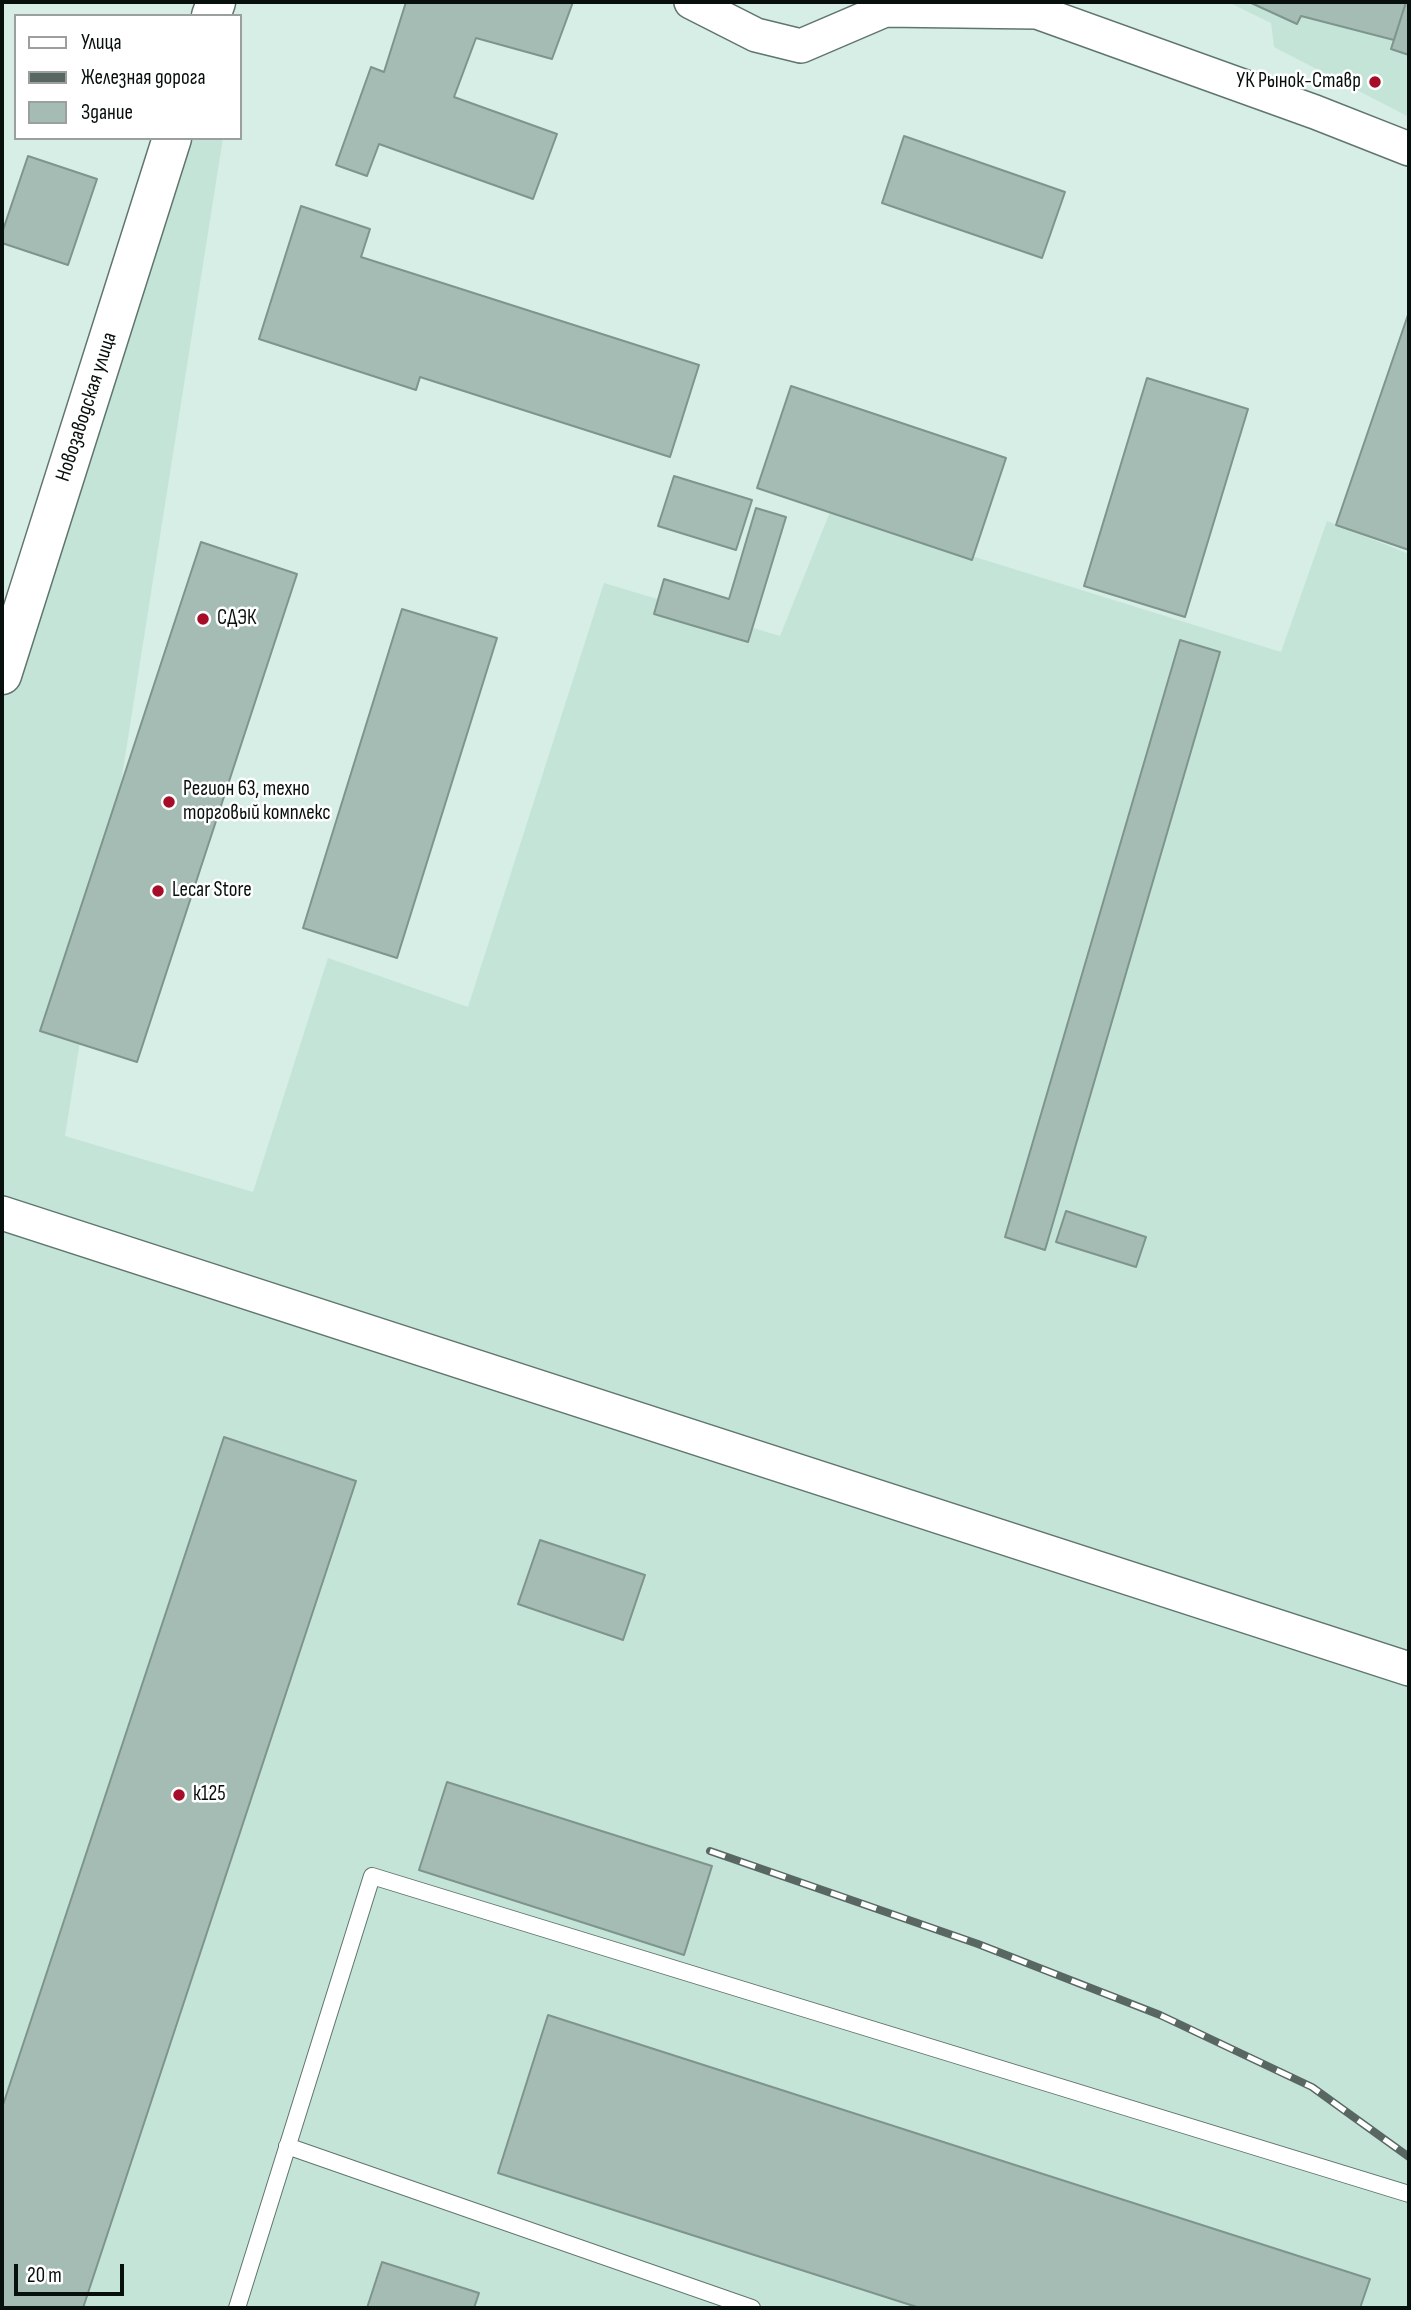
<!DOCTYPE html>
<meta charset="utf-8">
<style>
body{margin:0}
#map{position:relative;width:1411px;height:2310px;overflow:hidden;background:#d6eee5;font-family:"Sofia Sans Condensed",sans-serif}
canvas{display:block}
.frame{position:absolute;inset:0;border:4px solid #08100e;pointer-events:none}
.legend{position:absolute;left:14px;top:14px;width:228px;height:126px;box-sizing:border-box;background:#fff;border:2px solid #9c9f9f;margin:0;padding:9px 12px;list-style:none;font-size:21px;color:#08100e}
.legend li{display:flex;align-items:center;gap:14px;height:35px}
.legend b{width:35px;border:2px solid #9c9f9f}
.scale{position:absolute;left:14px;top:2264px;width:110px;height:32px;box-sizing:border-box;border:4px solid #08100e;border-top:0;padding-left:9px;font-size:21px;line-height:24px;white-space:nowrap;color:#08100e;-webkit-text-stroke:5px #fff;paint-order:stroke}
</style>
<div id="map">
<canvas width="1411" height="2310"></canvas>
<div class="frame"></div>
<ul class="legend">
<li><b style="height:9px;background:#fff"></b>Улица</li>
<li><b style="height:9px;background:#596762"></b>Железная дорога</li>
<li><b style="height:19px;background:#a5bcb4"></b>Здание</li>
</ul>
<div class="scale">20 m</div>
</div>
<script>
const c = document.querySelector('canvas').getContext('2d');
c.lineJoin = 'round';
function fill(path, color) {
  c.fillStyle = color;
  c.fill(path, 'evenodd');
}
function shape(rows) {
  const path = new Path2D();
  for (const r of rows) {
    path.moveTo(r[0], r[1]);
    for (let i = 2; i < r.length; i += 2) path.lineTo(r[i], r[i + 1]);
  }
  return path;
}
function strokePath(path, color, width, dash) {
  c.strokeStyle = color;
  c.lineWidth = width;
  c.lineCap = dash ? 'butt' : 'round';
  c.setLineDash(dash || []);
  c.stroke(path);
}
function write(font, color, halo, rows, align = 'center') {
  c.font = font + ' "Sofia Sans Condensed",sans-serif';
  c.lineWidth = 5;
  c.setLineDash([]);
  c.textBaseline = 'middle';
  c.strokeStyle = halo;
  c.fillStyle = color;
  for (const [text, x, y, turn = 0] of rows) {
    c.save();
    c.translate(x, y);
    c.rotate((+turn || 0) * Math.PI / 180);
    c.textAlign = isNaN(turn) ? turn : align;
    if (halo) c.strokeText(text, 0, 0);
    c.fillText(text, 0, 0);
    c.restore();
  }
}
fill(shape([
 [1228,2,1409,2,1409,117,1274,47,1271,23],
 [172,138,223,138,65,1136,253,1192,328,958,468,1007,604,583,780,636,830,512,1281,652,1327,521,1409,554,1409,2308,2,2308,2,675]
]), '#c4e4d8');
const building = shape([
 [406,2,573,2,552,59,476,38,454,97,557,134,533,199,379,144,367,176,336,165,371,67,384,72,406,2],
 [1249,2,1406,2,1394,40,1301,16,1297,24,1249,2],
 [1406,2,1409,2,1409,55,1391,49,1406,2],
 [904,136,1065,192,1042,258,882,203,904,136],
 [28,156,97,179,68,265,2,243,2,233,28,156],
 [301,206,370,229,361,257,699,365,670,457,420,377,416,390,259,339,301,206],
 [1409,312,1409,550,1336,525,1409,312],
 [1147,378,1248,409,1185,617,1084,586,1147,378],
 [791,386,1006,458,972,560,757,488,791,386],
 [674,476,752,500,736,550,658,526,674,476],
 [756,508,786,517,748,642,654,614,664,579,729,599,756,508],
 [201,542,297,574,137,1062,40,1031,201,542],
 [402,609,497,638,397,958,303,928,402,609],
 [1180,640,1220,652,1045,1250,1005,1237,1180,640],
 [1066,1211,1146,1237,1136,1267,1056,1242,1066,1211],
 [224,1437,356,1481,83,2308,2,2308,2,2108,224,1437],
 [540,1540,645,1575,623,1640,518,1604,540,1540],
 [447,1782,712,1866,684,1955,419,1870,447,1782],
 [548,2015,1370,2279,1360,2308,920,2308,498,2173,548,2015],
 [382,2262,479,2293,474,2308,367,2308,382,2262]
]);
fill(building, '#a5bcb4');
strokePath(building, '#7e948c', 2);
const lane = shape([
 [287,2146,752,2308],
 [237,2308,372,1876,1409,2194]
]);
const street = shape([
 [691,2,756,35,801,46,885,10,1037,12,1315,112,1409,149],
 [2,1213,1409,1669]
]);
const primary = shape([
 [211,16,216,2],
 [2,675,172,138]
]);
strokePath(lane, '#60756d', 18);
strokePath(street, '#60756d', 36);
strokePath(primary, '#60756d', 41);
strokePath(lane, '#fff', 16);
strokePath(street, '#fff', 33);
strokePath(primary, '#fff', 38);
const rail = shape([
 [710,1851,978,1944,1160,2015,1312,2087,1409,2157]
]);
strokePath(rail, '#596762', 8);
strokePath(rail, '#fff', 5, [16]);
for (const [x, y, r, color] of [
 [1375,82,7,"#a60d29"],
 [203,619,7,"#a60d29"],
 [169,802,7,"#a60d29"],
 [158,891,7,"#a60d29"],
 [179,1795,7,"#a60d29"]
]) {
  const dot = new Path2D();
  dot.arc(x, y, r, 0, 2 * Math.PI);
  c.fillStyle = color;
  c.fill(dot);
  strokePath(dot, '#fff', 2.5);
}
write('21px', '#08100e', '#fff', [
 ["УК Рынок-Ставр",1361,82,"right"],
 ["СДЭК",217,619],
 ["Регион 63, техно",183,790],
 ["торговый комплекс",183,814],
 ["Lecar Store",172,891],
 ["к125",193,1795]
], 'left');
write('21px', '#08100e', '#fff', [
 ["Новозаводская улица",87,407,-72]
]);
</script>
